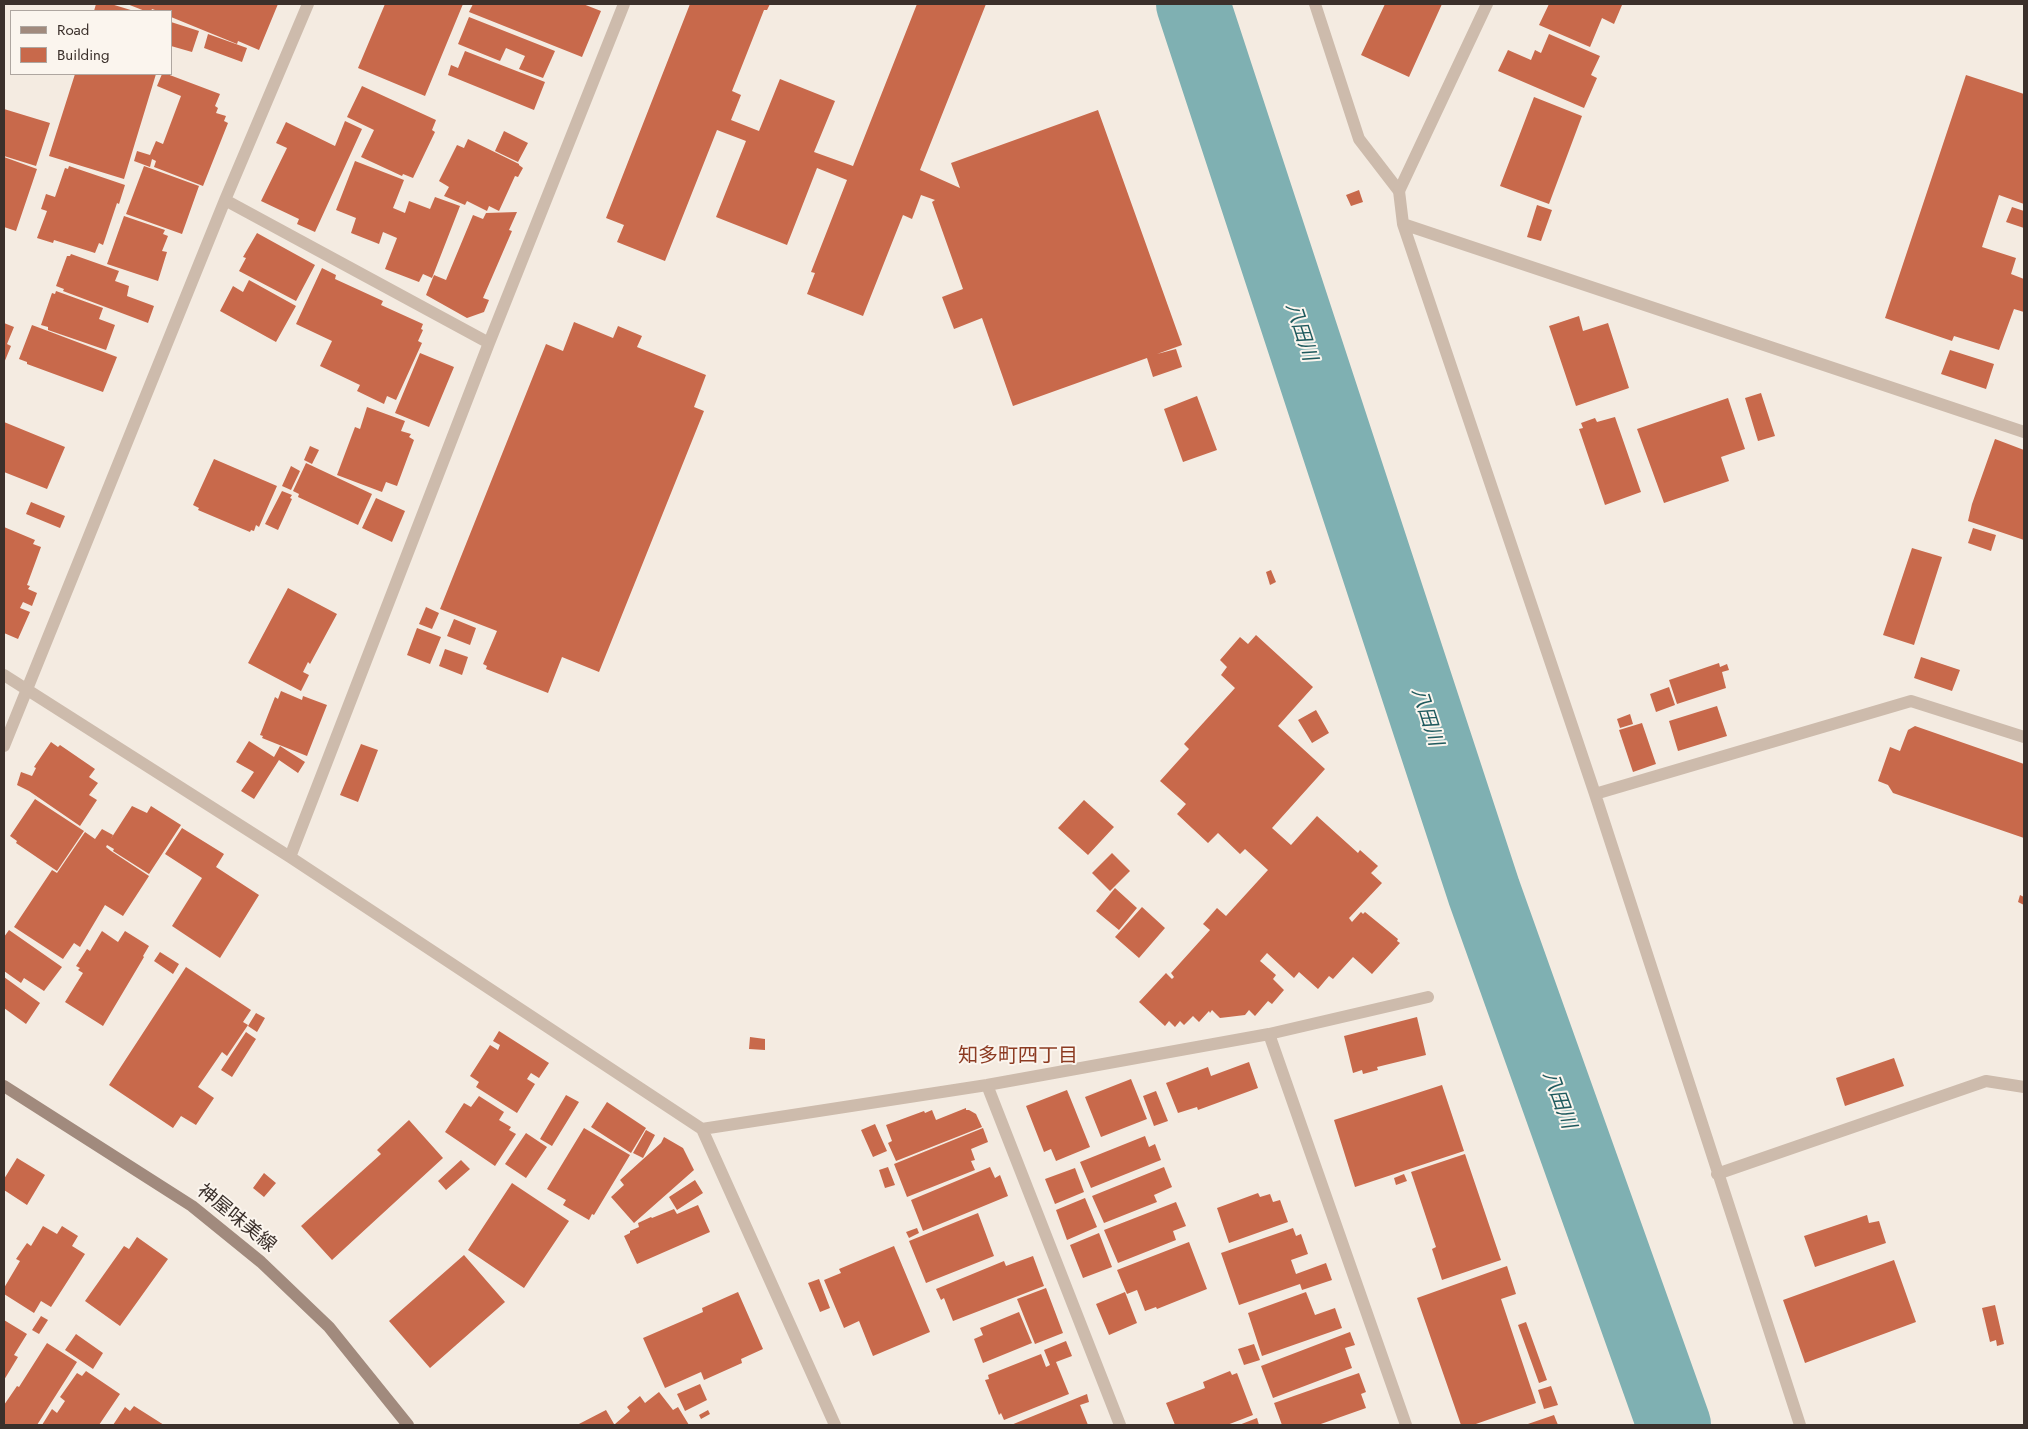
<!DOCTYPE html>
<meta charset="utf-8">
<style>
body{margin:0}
#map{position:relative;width:2028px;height:1429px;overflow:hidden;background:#f4ebe1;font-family:Jost,sans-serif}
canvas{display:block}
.frame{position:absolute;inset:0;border:5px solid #3b302b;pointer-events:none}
.legend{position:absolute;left:10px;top:10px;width:162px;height:65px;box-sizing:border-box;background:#fbf5ee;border:1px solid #aea6a0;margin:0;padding:6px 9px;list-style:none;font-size:15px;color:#3b302b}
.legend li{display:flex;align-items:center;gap:10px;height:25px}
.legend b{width:25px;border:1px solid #aea6a0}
</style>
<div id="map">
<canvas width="2028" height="1429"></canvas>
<div class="frame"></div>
<ul class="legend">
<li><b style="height:6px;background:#a18a7d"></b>Road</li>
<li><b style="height:14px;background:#c8694b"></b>Building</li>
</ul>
</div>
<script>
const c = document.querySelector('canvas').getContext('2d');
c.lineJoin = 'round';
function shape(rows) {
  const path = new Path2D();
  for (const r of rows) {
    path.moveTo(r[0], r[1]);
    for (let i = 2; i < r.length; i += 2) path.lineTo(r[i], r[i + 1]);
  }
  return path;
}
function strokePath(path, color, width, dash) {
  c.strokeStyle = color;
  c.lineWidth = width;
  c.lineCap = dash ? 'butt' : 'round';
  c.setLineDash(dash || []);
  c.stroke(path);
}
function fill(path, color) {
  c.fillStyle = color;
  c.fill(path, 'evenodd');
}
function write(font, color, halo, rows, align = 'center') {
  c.font = font + ' Jost,"Noto Sans JP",sans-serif';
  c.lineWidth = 4;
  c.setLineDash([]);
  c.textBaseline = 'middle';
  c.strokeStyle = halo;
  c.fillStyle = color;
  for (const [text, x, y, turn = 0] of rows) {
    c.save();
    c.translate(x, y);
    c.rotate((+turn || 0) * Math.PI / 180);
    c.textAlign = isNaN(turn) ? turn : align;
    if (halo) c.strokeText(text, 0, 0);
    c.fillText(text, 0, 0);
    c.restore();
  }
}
strokePath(shape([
 [1193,4,1484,892,1674,1425]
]), '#7fb0b2', 74);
fill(shape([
 [96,4,111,4,134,11,94,11],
 [127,4,278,4,259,50,238,41,237,44,171,17,171,11,158,11,152,9,151,11,145,11],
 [385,4,463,4,425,96,358,68],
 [473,4,583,4,601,11,582,57,469,12],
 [690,4,770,4,767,10,764,10,732,91,741,95,731,120,759,131,780,79,835,101,814,152,853,166,917,4,986,4,920,170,960,188,951,163,1098,110,1182,345,1157,354,1176,349,1182,367,1153,377,1147,358,1013,406,982,318,954,329,942,297,963,289,932,202,935,200,921,195,912,219,903,215,863,316,807,294,815,273,811,272,847,180,817,168,787,245,716,217,746,141,717,130,665,261,617,242,624,225,606,218],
 [1385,4,1442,4,1409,77,1361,55],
 [1549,4,1619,4,1622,5,1614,24,1602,18,1590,47,1539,25],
 [469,17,555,51,543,78,519,69,525,56,506,48,500,61,458,44],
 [171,22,199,31,192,52,171,46],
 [208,34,247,48,242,62,204,48],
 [1549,34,1600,56,1591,75,1597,78,1584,108,1498,71,1508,50,1531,60,1535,50,1541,53],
 [465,51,545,82,534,110,448,75,451,65,458,68],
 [75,74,156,74,124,179,49,156],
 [162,74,167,74,220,94,215,106,218,108,216,113,226,116,224,121,228,123,203,186,154,167,156,161,152,159,150,167,134,161,137,151,150,155,156,141,163,144,181,96,157,86],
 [1966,75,2024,94,2024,204,1999,195,1982,247,2016,258,2011,274,2024,279,2024,312,2014,309,1999,350,1954,336,1952,341,1885,318],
 [362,86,436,120,432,130,435,132,413,178,403,174,402,176,361,157,374,130,347,117],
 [1534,97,1582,116,1549,204,1500,186],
 [4,109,50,123,36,166,4,156],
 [345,121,362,129,315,232,297,224,299,219,261,201,287,148,276,143,286,122,335,146],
 [504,131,528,143,518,162,495,151],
 [468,139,519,164,519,165,523,168,518,177,515,176,499,211,489,206,487,211,467,201,465,205,444,196,449,187,439,181,457,145,464,148],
 [4,157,37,169,16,231,4,227],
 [355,161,404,180,393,208,405,213,409,201,430,209,435,197,460,206,432,278,423,274,419,282,385,269,397,238,383,232,379,244,351,233,356,218,336,210],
 [69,166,125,185,119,204,117,203,103,245,99,243,95,253,54,240,53,243,37,238,47,211,41,209,46,194,55,197,65,168,68,169],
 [144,166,199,186,182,234,126,214],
 [1359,190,1363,202,1351,206,1346,195],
 [1537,205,1552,210,1541,241,1527,237],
 [2012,207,2024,211,2024,228,2006,222],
 [517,212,509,230,512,231,483,298,489,300,484,312,467,318,426,295,434,275,446,280,473,215,483,219,486,213],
 [124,216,165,230,163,234,168,236,162,251,167,252,158,281,107,264],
 [257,233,315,265,296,301,239,271,246,258,243,257],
 [71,254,119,271,115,281,129,286,127,296,154,306,148,323,63,291,64,289,56,286,67,256,70,256],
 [322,268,336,275,335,279,383,301,381,305,423,324,421,329,423,330,418,341,422,343,396,400,387,396,384,404,357,391,360,385,320,366,332,341,296,324],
 [249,280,296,306,276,342,220,311,233,286,243,292],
 [56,291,103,308,99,319,115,325,106,350,48,330,48,327,41,325,52,293,55,294],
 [1579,316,1583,331,1608,323,1629,388,1576,406,1549,326],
 [574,322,613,338,618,326,642,336,637,347,706,375,694,407,704,411,599,672,562,657,548,693,486,669,487,666,483,664,497,631,440,609,546,344,563,351],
 [4,323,14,327,7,344,11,346,4,363],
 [32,325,117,357,103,392,27,364,27,362,19,359],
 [1950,350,1994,364,1986,389,1941,374],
 [420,353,454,367,429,427,395,413],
 [1761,393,1775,436,1758,441,1745,398],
 [1197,396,1217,450,1183,462,1164,409],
 [1728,398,1745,449,1721,457,1729,481,1664,503,1637,429],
 [367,407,405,421,401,431,411,434,409,437,414,440,397,486,386,482,382,492,337,475,355,427,360,429],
 [1615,417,1641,492,1605,505,1579,429,1583,428,1581,423,1595,418,1597,422],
 [4,422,65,447,47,489,4,472],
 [1995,439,2024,450,2024,540,1968,521,1972,504],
 [310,446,319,450,312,464,304,460],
 [214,459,277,486,259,527,256,525,254,531,251,530,250,532,198,510,199,508,193,505],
 [306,463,372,494,358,525,298,497,299,494,293,491],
 [291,466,300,471,291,490,282,486],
 [282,491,292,495,290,498,292,499,278,530,265,524],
 [376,498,405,511,392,542,362,528],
 [31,502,65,516,60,528,26,514],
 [4,527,35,540,33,544,41,547,27,585,30,586,28,589,37,593,32,606,23,602,20,608,30,612,18,639,4,633],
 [1973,528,1996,535,1991,551,1968,543],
 [1912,548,1942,557,1914,645,1883,635],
 [1271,570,1276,582,1270,585,1266,572],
 [288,588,337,614,310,664,308,662,303,672,309,675,301,691,248,663],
 [426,607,439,613,432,629,419,624],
 [454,619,476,628,470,645,447,636],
 [417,628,441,637,430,664,407,655],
 [1256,635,1313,687,1278,726,1325,769,1272,828,1291,845,1317,816,1358,853,1360,850,1378,866,1371,873,1382,883,1349,918,1352,922,1361,912,1363,914,1365,912,1398,939,1397,941,1400,943,1372,974,1353,957,1333,979,1329,976,1318,989,1299,972,1294,978,1267,953,1260,961,1276,975,1273,979,1284,990,1272,1004,1268,1001,1255,1016,1249,1010,1245,1015,1220,1018,1212,1010,1210,1013,1209,1011,1199,1022,1193,1016,1184,1025,1180,1021,1175,1027,1169,1021,1165,1026,1139,1002,1166,973,1172,979,1174,977,1171,973,1210,930,1203,924,1217,908,1226,916,1268,870,1245,849,1240,854,1218,833,1208,843,1177,814,1186,804,1160,781,1189,749,1184,744,1235,688,1221,675,1227,667,1220,660,1240,637,1248,644],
 [445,649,468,657,462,675,439,666],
 [1921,657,1960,670,1952,691,1914,678],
 [1719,663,1720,667,1727,664,1729,670,1722,672,1726,688,1677,704,1669,680],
 [1669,687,1675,705,1656,712,1650,694],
 [281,691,302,700,303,696,327,705,307,756,262,738,263,736,260,735,275,697,278,699],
 [1717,706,1727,736,1678,751,1669,721],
 [1316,710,1329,733,1312,743,1298,720],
 [1630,714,1633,724,1620,728,1617,719],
 [1642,723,1656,764,1633,772,1619,730],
 [1915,726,2024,764,2024,838,1893,793,1888,785,1878,781,1890,747,1900,751,1908,730],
 [249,741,274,757,280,746,305,762,298,773,279,760,254,799,241,791,254,772,236,762],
 [51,742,58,747,60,745,95,769,89,777,98,783,89,795,97,800,80,826,29,791,17,785,21,772,32,776,36,768,34,767],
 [361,744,378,750,358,802,340,795],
 [35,799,84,831,57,871,16,843,17,841,10,836],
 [1084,800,1114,827,1088,855,1058,828],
 [132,806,147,813,151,806,181,825,149,874,113,851,114,849,107,845,106,847,111,851,149,876,123,916,105,905,80,947,74,943,63,959,14,927,52,870,57,873,85,832,95,839,102,829,113,835,110,840],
 [182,828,224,854,216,867,259,895,220,958,172,926,202,878,165,854],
 [1112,853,1130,871,1110,891,1092,873],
 [1115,888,1137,908,1119,930,1096,911],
 [2020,895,2024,897,2024,905,2018,902],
 [1142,907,1165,928,1139,958,1115,937],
 [9,930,62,967,44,991,24,978,21,983,4,971,4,937],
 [102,931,118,942,125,931,149,946,143,956,144,957,103,1026,65,1002,83,973,78,970,80,968,76,966,87,949,90,951],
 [160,952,179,964,173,974,154,961],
 [186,967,251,1010,243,1022,248,1025,227,1056,222,1052,198,1087,214,1098,196,1125,181,1116,173,1128,109,1085],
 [4,977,40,1003,26,1024,4,1008],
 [256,1013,265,1018,257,1032,248,1026],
 [1417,1017,1426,1055,1377,1067,1378,1070,1363,1074,1362,1070,1353,1073,1344,1036],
 [499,1031,549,1063,539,1078,531,1073,527,1079,535,1084,517,1113,476,1087,479,1082,470,1076,490,1045,498,1050,500,1045,493,1041],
 [246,1032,256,1039,232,1077,221,1070],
 [750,1037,765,1039,765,1050,749,1049],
 [1894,1058,1904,1086,1845,1106,1836,1078],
 [1249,1062,1258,1088,1198,1110,1197,1107,1178,1113,1166,1083,1208,1067,1211,1076],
 [1131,1079,1147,1119,1101,1137,1085,1097],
 [1442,1085,1464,1151,1355,1187,1334,1120],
 [1067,1090,1090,1147,1056,1161,1051,1149,1044,1152,1026,1106],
 [1156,1091,1168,1121,1154,1126,1143,1096],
 [566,1095,579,1102,552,1146,540,1139],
 [479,1096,504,1112,499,1120,511,1127,509,1130,516,1134,495,1166,445,1132,464,1103,471,1107],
 [607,1102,646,1128,631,1153,591,1127],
 [966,1108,966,1110,969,1110,976,1114,982,1127,896,1161,888,1143,892,1141,886,1125,924,1111,925,1113,932,1110,936,1120],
 [409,1120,443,1158,332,1260,301,1226,381,1154,377,1150],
 [875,1124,887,1151,873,1157,861,1130],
 [584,1128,630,1155,594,1215,592,1214,589,1220,563,1205,566,1200,547,1189],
 [983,1128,988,1142,971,1149,975,1160,971,1161,975,1170,907,1197,894,1164],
 [646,1130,655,1135,643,1158,633,1153],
 [526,1133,547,1147,526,1178,505,1164],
 [1145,1136,1149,1147,1155,1144,1161,1160,1091,1188,1080,1162],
 [664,1137,683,1148,694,1170,634,1223,611,1197,624,1185,620,1180,661,1143],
 [1465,1154,1501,1260,1442,1280,1432,1249,1436,1247,1411,1172],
 [17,1158,45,1175,27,1205,4,1190,4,1179],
 [461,1160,470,1169,446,1190,438,1181],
 [888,1167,895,1185,885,1188,879,1170],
 [990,1167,995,1178,1000,1175,1008,1196,923,1231,911,1200],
 [1164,1167,1172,1187,1154,1195,1157,1202,1104,1223,1092,1196],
 [1075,1168,1084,1192,1055,1204,1045,1179],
 [264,1173,276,1183,264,1197,253,1188],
 [1404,1174,1407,1181,1396,1185,1394,1178],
 [695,1180,703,1193,677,1210,669,1197],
 [512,1183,569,1221,524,1288,468,1250],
 [1258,1193,1260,1197,1270,1194,1273,1202,1280,1200,1288,1222,1229,1243,1217,1208],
 [1085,1198,1097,1227,1067,1240,1056,1210],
 [1176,1202,1186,1226,1173,1231,1176,1240,1118,1263,1104,1230],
 [698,1205,710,1232,637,1264,624,1236,630,1233,630,1231,639,1227,638,1223,651,1217,652,1218,674,1209,677,1214],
 [978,1213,994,1256,926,1283,909,1241],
 [1867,1215,1869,1223,1879,1221,1886,1243,1815,1267,1804,1236],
 [43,1226,57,1234,62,1226,78,1236,72,1246,85,1254,51,1307,41,1301,34,1313,4,1294,4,1288,20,1261,16,1259,27,1243,31,1246],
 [917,1228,919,1233,909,1238,906,1232],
 [1293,1228,1296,1236,1301,1234,1308,1254,1291,1260,1296,1274,1326,1263,1332,1280,1302,1290,1300,1284,1239,1305,1221,1253],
 [1099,1233,1112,1267,1083,1278,1070,1245],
 [137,1237,168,1259,120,1326,85,1301,124,1246,129,1249],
 [1189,1242,1207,1289,1157,1309,1156,1307,1145,1311,1137,1290,1127,1294,1117,1270],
 [894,1246,930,1332,873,1356,859,1321,844,1328,824,1280,841,1273,839,1269],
 [464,1255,505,1302,430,1368,389,1321],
 [1033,1256,1044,1286,953,1321,944,1298,941,1300,936,1289,1004,1261,1006,1266],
 [1894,1260,1916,1322,1805,1363,1783,1300],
 [1507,1266,1516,1294,1501,1299,1536,1403,1473,1425,1461,1425,1417,1298],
 [819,1279,830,1308,820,1312,808,1283],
 [1046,1288,1063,1333,1035,1344,1017,1299],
 [738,1292,763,1349,741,1359,742,1363,704,1380,701,1372,665,1388,643,1338,703,1312,702,1308],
 [1125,1292,1137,1323,1109,1335,1096,1304],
 [1306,1292,1315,1315,1335,1308,1342,1328,1262,1356,1248,1313],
 [1995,1305,2004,1344,1997,1346,1996,1340,1990,1342,1982,1308],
 [1019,1312,1032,1343,983,1363,974,1339,983,1335,980,1328],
 [41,1316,48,1320,39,1334,32,1330],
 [4,1320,27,1334,14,1355,18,1357,4,1380],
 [1526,1322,1547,1380,1539,1383,1518,1325],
 [1350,1332,1355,1345,1345,1348,1352,1368,1273,1398,1261,1366],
 [76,1334,103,1353,93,1369,65,1350],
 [1066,1341,1072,1356,1056,1362,1069,1394,1004,1420,1001,1413,999,1415,985,1380,989,1379,988,1375,1041,1354,1046,1367,1050,1365,1044,1350],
 [47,1343,77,1362,37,1425,4,1425,4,1405,17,1386,19,1387],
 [1254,1344,1260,1360,1244,1365,1238,1349],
 [86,1371,120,1394,99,1425,42,1425,52,1409,57,1413,65,1401,60,1397,77,1373,82,1376],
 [1230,1371,1232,1375,1237,1373,1253,1415,1227,1425,1187,1425,1187,1424,1175,1425,1166,1403,1205,1388,1203,1382],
 [1359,1373,1366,1392,1361,1394,1366,1408,1318,1425,1282,1425,1274,1403],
 [700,1384,707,1400,685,1411,677,1394],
 [1551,1386,1558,1405,1544,1409,1538,1390],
 [659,1392,673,1410,678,1407,689,1425,615,1425,615,1424,630,1411,627,1407,640,1396,645,1403],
 [1087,1394,1089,1402,1080,1405,1088,1425,1011,1425],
 [134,1406,164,1425,113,1425,125,1407,130,1411],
 [606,1410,614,1424,577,1425],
 [708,1410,710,1414,701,1419,699,1415],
 [1554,1415,1558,1425,1525,1425],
 [1257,1418,1259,1425,1239,1425]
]), '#c8694b');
strokePath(shape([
 [1315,4,1359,139,1399,191,1403,224,1595,794,1800,1425],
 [225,200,489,343],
 [1403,224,2024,432],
 [4,675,290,857,702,1129,835,1425],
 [4,746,225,200,308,4],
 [1595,794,1911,701,2024,737],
 [290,857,489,343,624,4],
 [1269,1034,1406,1425],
 [987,1085,1120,1425],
 [702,1129,987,1085,1269,1034,1428,997],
 [1717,1174,1986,1081,2024,1087]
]), '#cdbbac', 12);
strokePath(shape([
 [1399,191,1487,4]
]), '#cdbbac', 12);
strokePath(shape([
 [4,1086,192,1206,261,1262,329,1327,408,1425]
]), '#a18a7d', 12);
write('19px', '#3b302b', '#fbf5ee', [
 ["神屋味美線",236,1219,39]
]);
write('italic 20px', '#1f5a5e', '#fbf5ee', [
 ["八田川",1300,332,72],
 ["八田川",1426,717,72],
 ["八田川",1558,1100,70]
]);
write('20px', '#8c3b22', '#fbf5ee', [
 ["知多町四丁目",1018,1057]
]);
</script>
